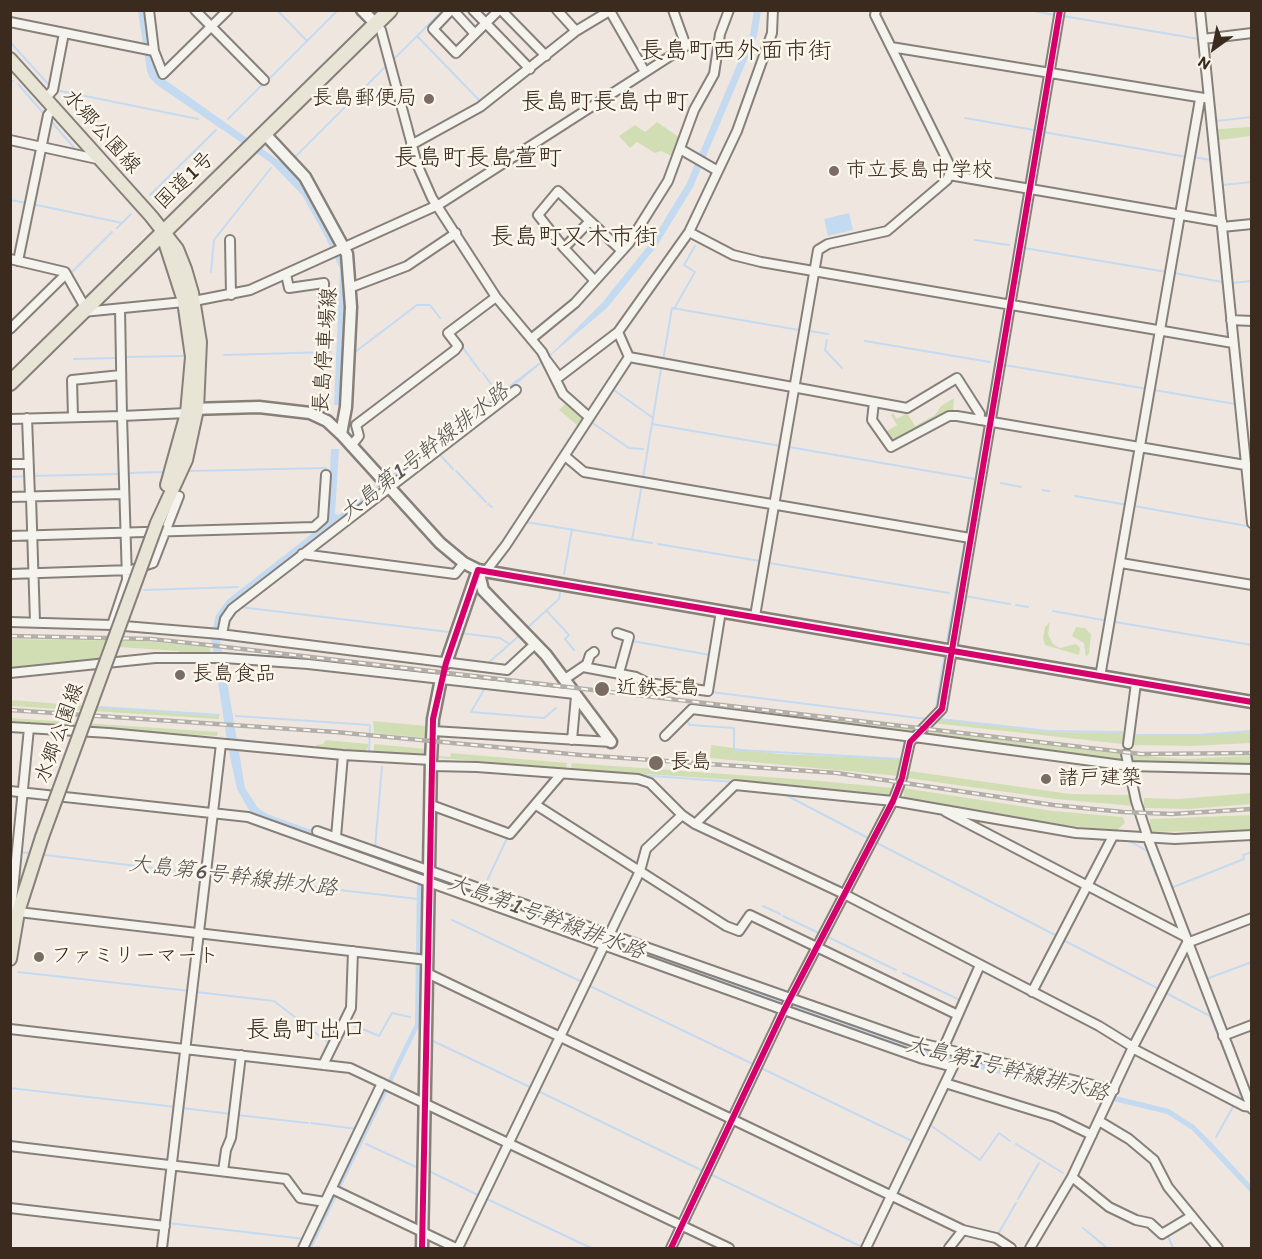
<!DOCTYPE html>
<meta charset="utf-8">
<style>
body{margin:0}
#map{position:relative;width:1262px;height:1259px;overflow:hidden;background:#efe7df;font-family:Itim,sans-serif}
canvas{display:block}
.frame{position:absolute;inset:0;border:12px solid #3b2a1e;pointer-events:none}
.north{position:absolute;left:1184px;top:18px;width:60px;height:60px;-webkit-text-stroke:4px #fbf7ec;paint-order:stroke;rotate:213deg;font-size:16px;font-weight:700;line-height:24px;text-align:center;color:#3b2a1e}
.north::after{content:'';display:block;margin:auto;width:21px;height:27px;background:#3b2a1e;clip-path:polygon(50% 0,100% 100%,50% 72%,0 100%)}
</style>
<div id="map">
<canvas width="1262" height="1259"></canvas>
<div class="frame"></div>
<div class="north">N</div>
</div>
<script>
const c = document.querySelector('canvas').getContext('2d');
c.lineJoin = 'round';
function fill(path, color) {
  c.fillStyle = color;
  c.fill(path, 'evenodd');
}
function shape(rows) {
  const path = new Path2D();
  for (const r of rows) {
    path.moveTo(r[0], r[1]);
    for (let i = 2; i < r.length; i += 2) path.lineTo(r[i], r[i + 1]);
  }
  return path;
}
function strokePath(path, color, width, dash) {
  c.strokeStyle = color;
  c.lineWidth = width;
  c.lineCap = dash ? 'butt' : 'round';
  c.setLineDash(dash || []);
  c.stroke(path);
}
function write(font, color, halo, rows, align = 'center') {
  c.font = font + ' Itim,"Klee One",sans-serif';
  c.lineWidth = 5;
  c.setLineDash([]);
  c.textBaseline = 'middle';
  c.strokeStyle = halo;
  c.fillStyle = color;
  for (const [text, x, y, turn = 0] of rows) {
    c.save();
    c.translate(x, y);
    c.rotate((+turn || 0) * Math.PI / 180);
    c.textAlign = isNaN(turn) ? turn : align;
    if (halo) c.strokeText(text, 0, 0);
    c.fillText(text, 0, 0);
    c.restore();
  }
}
fill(shape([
 [657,122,680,138,674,157,661,151,655,153,637,142,630,148,619,136,635,125,645,132],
 [1251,127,1251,136,1219,140,1218,129],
 [954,398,953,412,894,442,888,437,887,431,897,425,891,415,893,413,897,419,907,413,915,426,935,415,941,406],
 [566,403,583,417,577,425,559,410],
 [1050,622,1048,634,1053,644,1060,648,1076,644,1080,648,1079,655,1045,645,1043,638,1045,627],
 [1076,627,1085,628,1091,634,1089,653,1086,657,1084,643,1072,636],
 [10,639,143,641,210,647,211,656,179,656,179,651,103,646,98,660,11,672],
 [10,700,219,716,219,719,11,706],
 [692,705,914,729,910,735],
 [10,718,218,732,217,736,11,725],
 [936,719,1048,732,1124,733,1123,744,932,723],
 [373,721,427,726,427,738,374,733],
 [924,731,1121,754,1123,762,920,735],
 [1133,732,1136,735,1197,735,1251,732,1251,743,1192,746,1133,745],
 [326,740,368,744,368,748,365,751,316,748,316,745,323,744],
 [374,744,427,749,426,755,374,751],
 [711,745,779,754,900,759,899,776,710,758],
 [451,753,567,763,566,768,437,758,438,756,450,757],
 [1131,755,1182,759,1251,756,1251,766,1132,764],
 [572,763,809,780,894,788,890,795,735,780,571,769],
 [909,771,1070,794,1130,795,1133,806,1056,799,907,778],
 [903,788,1053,811,1123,817,1125,823,1116,831,1045,823,904,799],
 [1251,793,1251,804,1189,809,1144,808,1144,798,1179,799],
 [1251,815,1251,830,1150,832,1150,819]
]), '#d1deb4');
fill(shape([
 [138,11,145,11,153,64,157,74,285,165,300,180,314,202,345,259,347,288,342,405,334,405,340,269,324,234,302,195,271,163,157,85,150,78,147,71],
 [754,11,761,11,757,36,693,187,657,246,607,308,512,388,229,608,219,633,245,788,258,808,267,814,925,1049,1169,1109,1194,1125,1212,1143,1251,1185,1251,1193,1192,1130,1167,1114,926,1056,424,878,420,1024,312,1248,306,1248,415,1024,417,876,257,817,249,810,237,789,228,747,211,637,216,615,227,600,323,525,328,514,331,449,339,449,335,514,339,515,553,352,602,303,651,242,687,183,750,34],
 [849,213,853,230,828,236,824,219]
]), '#c4daf1');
strokePath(shape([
 [277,10,307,41],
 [1030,10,1054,15],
 [1204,13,1206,33],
 [1063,16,1199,39],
 [417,36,479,100],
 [10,42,50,86],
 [1207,42,1211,78],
 [393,60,443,10],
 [1045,70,1055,10],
 [268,80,338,10],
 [10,81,13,81],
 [1211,82,1216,124],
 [18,84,45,115],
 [56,90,198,119],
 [965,118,1034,130],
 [228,119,264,83],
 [50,120,77,151],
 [1216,121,1252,117],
 [1216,128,1216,132],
 [1043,132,1187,157],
 [1217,138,1218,150],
 [1219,156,1222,192],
 [295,157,387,65],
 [1193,157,1211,160],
 [1025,185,1044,75],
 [1222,185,1252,182],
 [150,195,216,130],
 [1223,197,1226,221],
 [10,200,27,203],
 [32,204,122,223],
 [117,228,131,214],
 [1226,230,1231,279],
 [975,240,1009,245],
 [1024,248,1167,272],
 [211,272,214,240,271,168],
 [1174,273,1222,282],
 [70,274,112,232],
 [1232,282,1235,317],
 [1232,283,1252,281],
 [1006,301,1024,191],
 [674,309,695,272,684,265,695,246],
 [1236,324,1239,349],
 [809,331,828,334],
 [827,340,825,350,842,368],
 [865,341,990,362],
 [461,345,480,371],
 [355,352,417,305,430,305,440,318],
 [1239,354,1243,390],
 [224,355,331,352],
 [125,357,183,356],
 [74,359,117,358],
 [663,361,672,308,799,330],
 [1004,365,1148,389],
 [483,373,493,387],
 [611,388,653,418],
 [1154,390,1235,404],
 [1244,398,1248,437],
 [591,422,629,448,643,449],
 [652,424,781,446],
 [1248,444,1252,475],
 [789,447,975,479],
 [440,455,453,469],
 [189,471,326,468],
 [456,471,486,502],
 [129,473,163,472],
 [32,476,119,474],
 [10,477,26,476],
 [643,478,661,369],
 [1001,483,1021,487],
 [1042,490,1049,491],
 [1075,496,1128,505],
 [488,504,492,507],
 [1134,506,1247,526],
 [526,522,652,543],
 [966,534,1005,306],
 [632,540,642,484],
 [658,544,760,561],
 [769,563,949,593],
 [564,574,572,529],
 [144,590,238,587],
 [965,596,1010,604],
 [1016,605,1028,607],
 [240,607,449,632],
 [546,610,569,635,565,639,574,650],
 [1053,611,1108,621],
 [1115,622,1252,645],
 [526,629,559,599,560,593],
 [460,633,500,638,509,644],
 [947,640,965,540],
 [632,641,710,655],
 [487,664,520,635],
 [485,688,471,712,544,718,556,708],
 [711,692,926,719],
 [100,707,219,715],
 [932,713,936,708,944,658],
 [236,716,370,725,369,752],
 [685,719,690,725,734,728,734,749,739,750,901,759,905,740],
 [940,719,1048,731,1122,732],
 [1134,732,1136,735,1197,735,1252,731],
 [233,739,287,746],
 [320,749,416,755],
 [444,761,563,770],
 [573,770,734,782],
 [782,793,870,839],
 [924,803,984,813],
 [1063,827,1087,830],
 [1154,834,1195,834],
 [1128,840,1147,851,1156,875],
 [877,843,1057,936],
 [375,848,382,767],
 [19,852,30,853],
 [45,855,203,874],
 [209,875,418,899],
 [485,885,508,836],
 [1171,888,1244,859,1243,855,1252,852],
 [763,906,780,914],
 [783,916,821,934],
 [452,920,582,982],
 [826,936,896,970],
 [1063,940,1159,989],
 [18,972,190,991],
 [903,973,962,1001],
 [1206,979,1252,962],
 [590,986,755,1065],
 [196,992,274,1001,330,1044],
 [1166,993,1210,1016,1241,1092,1237,1098],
 [348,1023,379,1036,392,1013,410,1017],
 [433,1041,532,1088],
 [761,1068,912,1141],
 [10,1088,176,1107],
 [1249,1089,1252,1088],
 [538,1091,703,1171],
 [182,1108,231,1114],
 [237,1115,308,1123],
 [311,1123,357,1129],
 [930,1125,980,1160,999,1133,1010,1141],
 [1216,1137,1234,1105],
 [366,1144,416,1167],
 [1016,1144,1063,1173],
 [429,1171,480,1196],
 [710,1174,862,1247],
 [487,1199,591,1248],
 [1018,1199,1039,1163],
 [168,1223,305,1239],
 [1083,1228,1107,1248],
 [998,1234,1016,1203],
 [1167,1234,1173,1248],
 [317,1247,320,1248],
 [861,1248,948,1067]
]), '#c4daf1', 2);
const street = shape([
 [149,10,154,51,163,74,228,10],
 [195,10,264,80],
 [451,10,433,29,456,53,499,10],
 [453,10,475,34],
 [473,10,530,69],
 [501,10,546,56],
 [557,10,576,31],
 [1200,10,1252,523],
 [610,11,645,72],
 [10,22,154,51],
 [376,24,381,30,417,164,432,198,496,297,542,352,563,394,589,417],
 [1203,39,1252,33],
 [891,47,1204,98],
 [45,99,53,90,64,33],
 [10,140,97,159],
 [411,145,480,107,576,31,611,10],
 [680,149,718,171],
 [949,175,1222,222],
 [590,221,564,248,538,215,558,191,622,251],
 [1222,227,1252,224],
 [689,232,733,255,761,262,1233,343],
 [230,240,231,295],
 [564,248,594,280],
 [10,259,65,272,86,309],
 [18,261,48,115,54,108],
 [286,274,289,288,324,283,324,311],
 [352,287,407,266,456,233],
 [83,312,194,301,250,290,440,204,686,46,673,10],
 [1231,320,1252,321],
 [10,329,66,274],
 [531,339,575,303,629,243,668,181,694,110,714,74,720,34,729,10],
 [629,357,907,408,957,378,980,414,979,420],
 [547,361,559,377,618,332,689,232,737,131,772,33,773,10],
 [874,402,872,420,891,447,949,416,957,416,1245,465],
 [73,417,72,380,121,375],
 [27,418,30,497],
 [10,419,122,416,120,309],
 [351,446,359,436,356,425,455,350,458,346,448,333,496,297],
 [565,456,584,472,970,538],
 [10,464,28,464],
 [10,497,124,494],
 [31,497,35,622],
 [10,536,314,527,323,519,326,475],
 [302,554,455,574,464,563],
 [1121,563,1252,585],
 [486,571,506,545,629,357,618,332],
 [10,574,131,570,153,563,179,496],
 [755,616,818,250,828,244,887,231,947,180,949,175,951,168,891,47,875,15,876,10],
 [10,622,112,625,127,580,122,416,187,413],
 [112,625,220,634,507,670,535,644],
 [617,633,629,637,619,673],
 [222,634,225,619,232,609,516,390],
 [583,667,636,677,648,683,708,691,721,611],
 [10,673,155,658,224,658,308,664,575,694],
 [1100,677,1200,99],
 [565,679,587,664,590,655,594,652],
 [10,727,109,733,343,755,431,760],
 [433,731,611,742],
 [665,736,692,709,913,737],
 [914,737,1129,766,1252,769],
 [572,740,576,696],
 [1128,744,1136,683],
 [1126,754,1136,801,1148,838,1252,1109],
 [432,766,477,767,638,779,650,783,682,815,695,824,844,894,1099,1026,1133,1047],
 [10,791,248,817,784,1010,923,1059,953,1067],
 [431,805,510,834,561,774],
 [536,805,726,926,739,931,750,915,958,1015],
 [946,812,1184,936],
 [695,824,735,785,893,801,1076,833,1175,839,1252,835],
 [317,831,912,1041,1114,1090],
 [336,837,343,755],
 [10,911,427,960],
 [11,911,29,728],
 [427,973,963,1230,996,1238,1011,1248],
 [1032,992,1113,836],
 [10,1029,350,1068,729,1248],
 [1223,1036,1252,1025],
 [1132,1048,1244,1106,1251,1107],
 [943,1049,980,965],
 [323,1065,351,1008,353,951],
 [945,1083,1055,1117,1092,1135],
 [1099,1121,1129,1139,1154,1160,1168,1187,1218,1248],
 [10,1146,286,1179,300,1198,325,1202,382,1083],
 [223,1171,226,1150,231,1138,241,1055],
 [1072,1177,1109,1207,1136,1220,1150,1223,1162,1234,1192,1216],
 [332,1189,456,1248],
 [10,1208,165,1226],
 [162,1248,221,744],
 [303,1248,325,1202],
 [458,1248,640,871,646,849,682,815],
 [671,1248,784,1010,893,801,902,778,910,742,942,709,1060,10],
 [866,1248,959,1054],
 [949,1248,963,1230],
 [1030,1248,1072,1177,1133,1047,1187,943,1252,918]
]);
const secondary = shape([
 [362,10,376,24],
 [264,133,305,177,347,254,351,307,346,407,341,434,440,543,464,563,478,570,483,590,546,655,611,742],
 [191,409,259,407,310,413,327,421,341,434],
 [446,663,478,570,1252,702],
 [422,1248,431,760,433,719,441,679]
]);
const primary = shape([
 [10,59,151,216,177,249,185,269,192,293,200,342,197,409,186,460,157,523],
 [164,239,184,301,192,357,187,413,167,485],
 [10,959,18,912,42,837]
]);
const highway = shape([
 [10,383,390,10]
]);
strokePath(street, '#87807a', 12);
strokePath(secondary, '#87807a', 15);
strokePath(primary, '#87807a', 16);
strokePath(highway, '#87807a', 18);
strokePath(street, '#f5f3ee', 8);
strokePath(secondary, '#f5f3ee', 10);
strokePath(primary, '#e8e4d6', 12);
strokePath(highway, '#e8e4d6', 14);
const rail = shape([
 [10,636,151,639,208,645,1141,754,1252,753],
 [10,710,335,732,581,755,837,773,1053,805,1123,812,1172,814,1252,809]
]);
strokePath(rail, '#b2aea9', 4.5);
strokePath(rail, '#fbf7ec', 2, [7]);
const primaryBridge = shape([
 [42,837,157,523]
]);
strokePath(primaryBridge, '#87807a', 16, []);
strokePath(primaryBridge, '#e8e4d6', 12);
strokePath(shape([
 [422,1248,433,719,446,663,478,570,1252,702],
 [671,1248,784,1010,893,801,902,778,910,742,942,709,1060,10]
]), '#d6006c', 6);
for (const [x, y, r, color] of [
 [429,99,6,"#7a6c62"],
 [834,171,6,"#7a6c62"],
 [180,675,6,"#7a6c62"],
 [602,689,8,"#7a6c62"],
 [656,763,8,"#7a6c62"],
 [1046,779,6,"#7a6c62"],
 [39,957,6,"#7a6c62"]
]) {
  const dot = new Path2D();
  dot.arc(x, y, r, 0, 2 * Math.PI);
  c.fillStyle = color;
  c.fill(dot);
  strokePath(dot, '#fbf7ec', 2);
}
write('21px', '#3b2a1e', '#fbf7ec', [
 ["長島郵便局",417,99,"right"],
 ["市立長島中学校",846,171],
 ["長島食品",192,675],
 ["近鉄長島",616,689],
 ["長島",670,763],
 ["諸戸建築",1058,779],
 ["ファミリーマート",51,957]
], 'left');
write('21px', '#3b2a1e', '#fbf7ec', [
 ["水郷公園線",101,132,48],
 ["国道1号",185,181,-44],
 ["長島停車場線",326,350,-86],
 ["水郷公園線",60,733,-70]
]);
write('italic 22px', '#585455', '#fbf7ec', [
 ["大島第1号幹線排水路",425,453,-38],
 ["大島第6号幹線排水路",233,877,7],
 ["大島第1号幹線排水路",546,918,20],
 ["大島第1号幹線排水路",1007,1070,14]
]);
write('24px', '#3b2a1e', '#fbf7ec', [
 ["長島町西外面市街",736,52],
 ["長島町長島中町",605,103],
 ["長島町長島萱町",478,159],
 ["長島町又木市街",574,238],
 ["長島町出口",306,1031]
]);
</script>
